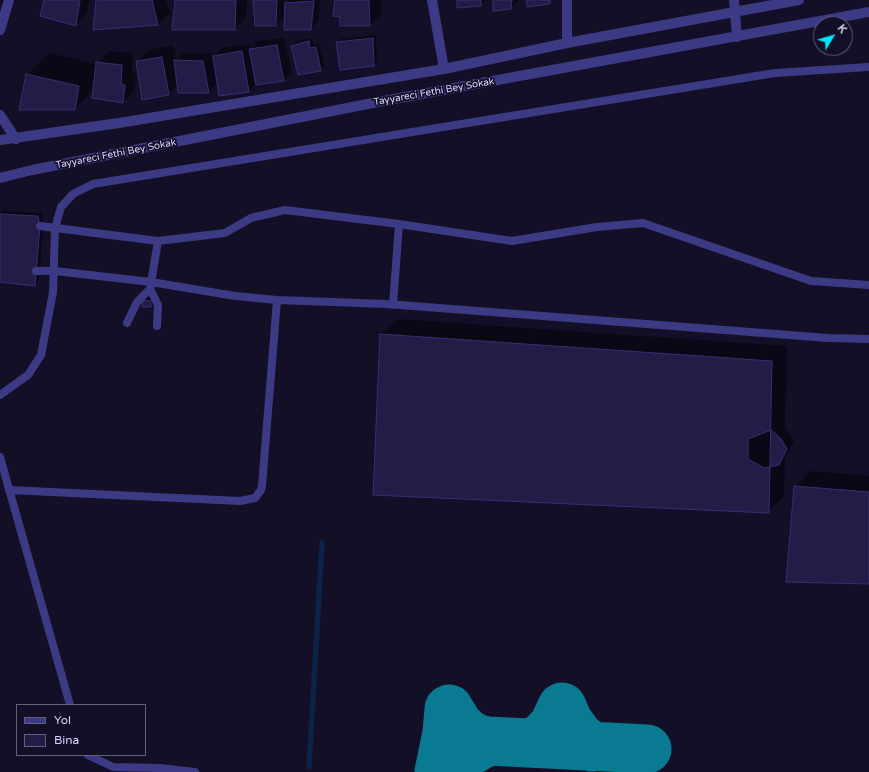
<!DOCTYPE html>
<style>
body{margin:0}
#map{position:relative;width:869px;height:772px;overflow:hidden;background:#130f26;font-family:"Varela Round",sans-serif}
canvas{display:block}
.legend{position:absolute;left:16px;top:704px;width:130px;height:52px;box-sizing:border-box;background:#130f26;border:1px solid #625e7d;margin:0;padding:5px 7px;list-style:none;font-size:12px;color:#d9d4ff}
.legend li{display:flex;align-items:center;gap:8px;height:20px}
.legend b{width:20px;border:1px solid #625e7d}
.north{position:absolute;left:813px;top:16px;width:40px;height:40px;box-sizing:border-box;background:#130f26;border:1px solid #625e7d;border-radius:50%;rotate:52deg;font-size:11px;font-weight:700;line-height:16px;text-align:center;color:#d9d4ff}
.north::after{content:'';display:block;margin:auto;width:14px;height:18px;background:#00e5ff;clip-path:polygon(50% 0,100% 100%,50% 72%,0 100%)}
</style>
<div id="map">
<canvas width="869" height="772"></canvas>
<ul class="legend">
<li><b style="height:5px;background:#3d3a85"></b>Yol</li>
<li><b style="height:11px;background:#241b47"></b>Bina</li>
</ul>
<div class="north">K</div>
</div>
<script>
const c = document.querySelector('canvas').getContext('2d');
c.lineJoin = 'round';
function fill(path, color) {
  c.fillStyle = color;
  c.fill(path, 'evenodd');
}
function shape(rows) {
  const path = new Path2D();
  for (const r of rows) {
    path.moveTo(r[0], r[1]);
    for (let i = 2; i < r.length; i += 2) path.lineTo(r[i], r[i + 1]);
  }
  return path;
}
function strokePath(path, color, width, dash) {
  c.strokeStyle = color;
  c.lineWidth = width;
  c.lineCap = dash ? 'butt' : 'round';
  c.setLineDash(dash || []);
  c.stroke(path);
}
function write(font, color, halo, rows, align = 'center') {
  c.font = font + ' "Varela Round",sans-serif';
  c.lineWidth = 3.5;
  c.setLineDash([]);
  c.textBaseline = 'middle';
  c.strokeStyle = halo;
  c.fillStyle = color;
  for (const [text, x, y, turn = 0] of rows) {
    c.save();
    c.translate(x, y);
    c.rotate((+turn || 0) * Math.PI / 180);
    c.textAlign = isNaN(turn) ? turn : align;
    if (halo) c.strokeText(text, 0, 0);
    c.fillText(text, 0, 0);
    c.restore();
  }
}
fill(shape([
 [45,0,89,0,87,13,76,25],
 [97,0,166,0,170,13,158,24],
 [176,0,247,0,246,17,235,29],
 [254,0,284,0,283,12,285,12,286,3,289,0,320,0,318,21,310,29,285,16,276,25],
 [336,0,381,0,382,14,370,25],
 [458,0,486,0,481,5],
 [494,0,519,0,511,8],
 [376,35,377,61,374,65,337,42,341,39],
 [284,38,292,72,284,80,257,84,257,83,249,91,218,82,209,92,179,92,178,85,168,94,137,61,149,50,173,45,176,60,183,53,211,53,216,81,218,80,214,56,222,48,250,44,251,49,258,41],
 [312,38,313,45,319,44,325,66,321,70,298,74,292,46,295,42],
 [109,51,133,53,132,72,136,74,135,90,123,102,94,89,75,109,27,75,49,53,97,64],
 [2,211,42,213,43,222,39,281,35,284,0,281,0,213],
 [147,296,154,297,154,302,150,306,143,300],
 [397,319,787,346,785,428,794,441,785,458,784,496,768,512,374,494,381,334],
 [810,471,869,476,869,583,795,487]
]), '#0007');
strokePath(shape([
 [309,767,322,543]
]), '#0c2248', 5.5);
strokePath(shape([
 [532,743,542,737,553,726,562,707,568,721,578,735,592,747],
 [439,772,447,733,449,709,458,724,467,733,478,739,488,741],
 [445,772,458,758,488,741,647,749]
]), '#0a7a92', 49);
const building = shape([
 [44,0,80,0,76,26,40,16,44,0],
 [96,0,152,0,158,25,93,30,96,0],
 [175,0,236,0,235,30,172,30,175,0],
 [253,0,277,0,276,26,255,26,253,0],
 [335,0,369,0,370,26,340,26,340,17,333,16,335,0],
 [457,0,481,0,481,6,457,8,457,0],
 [493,0,512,0,511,9,493,11,493,0],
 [526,0,550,0,550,4,527,7,526,0],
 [314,1,311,30,284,30,285,3,314,1],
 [373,38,374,66,340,70,336,42,373,38],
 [309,41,310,48,316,47,321,71,298,75,291,46,309,41],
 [277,45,284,81,256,85,249,49,277,45],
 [242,51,249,92,219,96,213,56,242,51],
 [162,57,169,95,142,100,136,61,162,57],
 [174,60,203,61,209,93,178,93,174,60],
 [96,62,122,65,121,84,125,85,123,103,92,98,96,62],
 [26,74,79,86,75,110,19,110,26,74],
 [0,214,38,216,40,226,35,286,0,282,0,214],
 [142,300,151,301,151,307,142,307,142,300],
 [380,334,772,361,769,513,373,495,380,334],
 [771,430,781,439,787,449,779,465,764,468,748,459,748,439,771,430],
 [794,486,869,492,869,584,786,582,794,486]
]);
fill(building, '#241b47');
strokePath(building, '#3b2d73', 1);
strokePath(shape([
 [40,226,158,241,225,233,251,218,285,210,399,224,512,241,597,227,643,223,811,281,869,285],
 [36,271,55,271,151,282,235,296,277,300,387,304,828,338,869,339],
 [393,305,399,224],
 [127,323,137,302,150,289],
 [157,326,158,305,150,289,158,241],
 [0,395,28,375,41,355,53,292,55,228,61,207,73,194,93,184,775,73,869,67],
 [0,457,70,705],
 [9,490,240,501,255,498,261,490,262,486,277,300],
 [88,755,113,767,160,768,195,772]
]), '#3d3a85', 8);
strokePath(shape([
 [432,0,444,69],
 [567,0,567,43],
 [734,0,737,37],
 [0,30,9,0],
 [0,115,16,139],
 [0,140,119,123,444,69,567,43,799,0],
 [0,178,32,170,383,101,869,12]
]), '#3d3a85', 10);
write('10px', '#d9d4ff', '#130f26', [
 ["Tayyareci Fethi Bey Sokak",434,92,-10],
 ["Tayyareci Fethi Bey Sokak",116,154,-11]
]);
</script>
